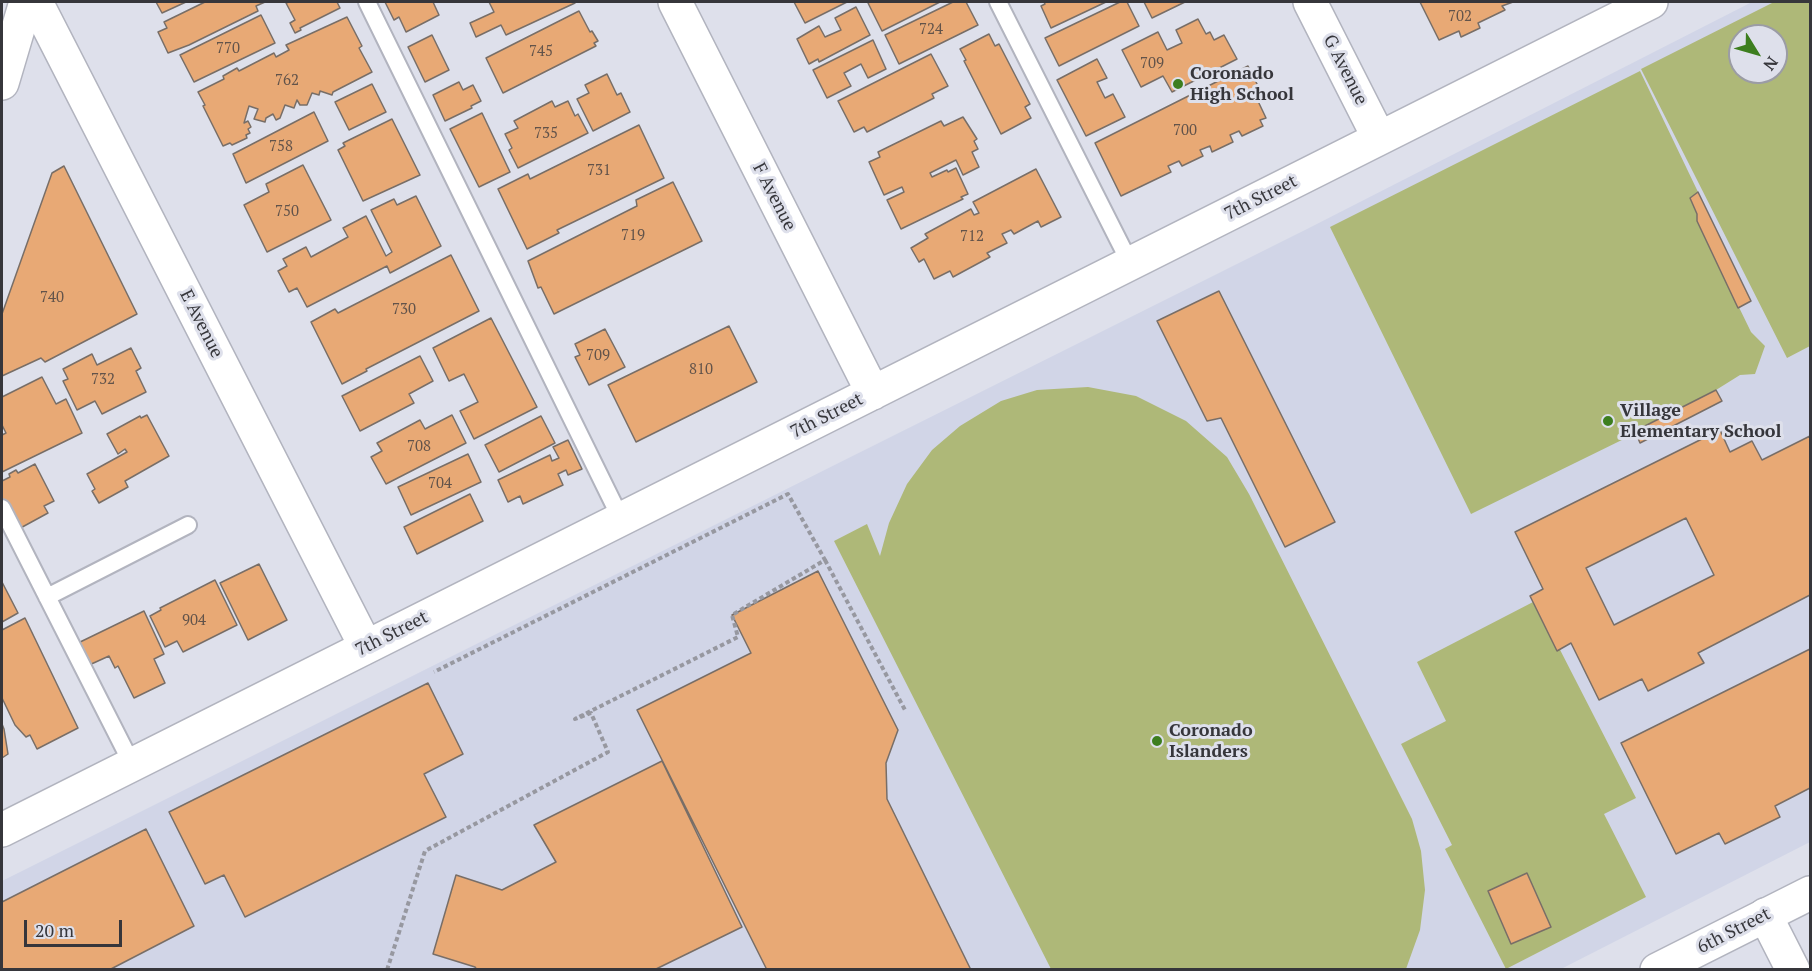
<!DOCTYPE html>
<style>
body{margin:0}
#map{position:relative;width:1812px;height:971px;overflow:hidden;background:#dee0eb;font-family:"PT Serif",serif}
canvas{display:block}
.frame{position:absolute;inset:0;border:3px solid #36363b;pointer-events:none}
.north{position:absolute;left:1728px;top:24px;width:60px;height:60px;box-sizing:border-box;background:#dee0eb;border:2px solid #9b9ca5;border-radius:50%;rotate:127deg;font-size:16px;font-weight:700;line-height:24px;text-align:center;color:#36363b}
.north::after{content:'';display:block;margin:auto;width:21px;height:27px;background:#3d7e1f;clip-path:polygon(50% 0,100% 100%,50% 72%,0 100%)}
.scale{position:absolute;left:24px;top:920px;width:98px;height:27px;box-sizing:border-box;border:3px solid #36363b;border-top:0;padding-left:8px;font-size:18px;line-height:21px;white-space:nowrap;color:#36363b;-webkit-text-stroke:4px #dee0eb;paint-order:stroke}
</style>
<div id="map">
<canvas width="1812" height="971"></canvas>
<div class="frame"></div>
<div class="north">N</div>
<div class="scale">20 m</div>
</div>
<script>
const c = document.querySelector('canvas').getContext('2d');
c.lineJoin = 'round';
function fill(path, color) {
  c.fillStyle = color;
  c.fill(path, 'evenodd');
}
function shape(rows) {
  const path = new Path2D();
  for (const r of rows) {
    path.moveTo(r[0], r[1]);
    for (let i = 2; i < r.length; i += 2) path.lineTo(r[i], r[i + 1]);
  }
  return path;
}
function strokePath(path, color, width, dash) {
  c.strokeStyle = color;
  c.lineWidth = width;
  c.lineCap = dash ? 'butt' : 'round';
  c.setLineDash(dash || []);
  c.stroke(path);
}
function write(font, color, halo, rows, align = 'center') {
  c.font = font + ' "PT Serif",serif';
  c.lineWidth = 6;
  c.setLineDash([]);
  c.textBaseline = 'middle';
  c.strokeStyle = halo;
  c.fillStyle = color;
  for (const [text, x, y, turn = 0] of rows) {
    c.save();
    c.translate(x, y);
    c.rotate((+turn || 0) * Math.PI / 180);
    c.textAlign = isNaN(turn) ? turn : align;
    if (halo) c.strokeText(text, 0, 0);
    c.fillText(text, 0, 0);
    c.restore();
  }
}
fill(shape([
 [1752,2,1810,2,1810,842,1561,969,2,970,2,881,1309,228],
 [1740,36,1776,36,1776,72,1740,72]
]), '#d1d5e7');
fill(shape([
 [1774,2,1810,2,1810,346,1787,358,1641,69],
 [1740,36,1776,36,1776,72,1740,72],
 [1640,71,1698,192,1690,198,1697,214,1697,221,1751,332,1765,346,1755,374,1740,375,1716,390,1635,431,1630,436,1471,514,1330,227],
 [1088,387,1136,396,1186,421,1227,457,1249,494,1412,819,1421,851,1425,890,1420,930,1406,969,1051,969,834,541,867,524,880,556,889,523,907,484,932,450,960,426,1001,401,1037,390],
 [1535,601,1636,798,1604,814,1646,897,1506,969,1445,849,1452,845,1401,744,1446,721,1417,662]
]), '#aeb878');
const building = shape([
 [156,2,186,2,162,13,156,2],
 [205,2,265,2,256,6,258,11,189,45,168,53,158,32,167,28,164,22,205,2],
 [289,2,337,2,340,8,300,28,301,30,295,33,290,23,295,20,286,3,289,2],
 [385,2,433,2,439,15,406,32,399,17,394,20,385,2],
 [489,2,574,2,575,3,506,35,501,25,476,37,470,23,494,12,489,2],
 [794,2,847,2,805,23,794,2],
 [870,2,940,2,882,31,868,3,870,2],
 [953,2,966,2,978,25,899,64,885,35,953,2],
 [1044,2,1106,2,1051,28,1041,6,1045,4,1044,2],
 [1120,2,1127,2,1139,26,1059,66,1045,38,1120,2],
 [1144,2,1185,2,1152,18,1144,2],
 [1420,2,1513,2,1502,6,1505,10,1478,23,1480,28,1461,37,1459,31,1439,40,1420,2],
 [856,7,870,35,819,62,818,59,809,64,797,39,819,26,825,37,841,30,835,18,856,7],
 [579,11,590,32,592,31,598,41,594,43,596,46,503,93,486,58,579,11],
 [261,15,275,43,194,82,180,55,261,15],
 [347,17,362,46,359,48,372,72,333,92,332,95,320,91,319,95,312,93,307,105,300,105,297,100,294,108,285,105,280,118,276,120,273,114,266,118,265,122,254,119,258,109,249,106,244,123,248,121,251,127,248,129,250,133,246,135,247,138,232,145,230,143,223,146,203,106,205,105,198,92,224,79,223,76,237,68,239,71,274,53,276,57,289,50,286,45,347,17],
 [1198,19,1206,34,1210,32,1214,40,1224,35,1237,59,1172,92,1163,76,1141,87,1122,50,1158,32,1167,50,1182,43,1176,30,1198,19],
 [989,34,995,46,999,44,1030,104,1025,107,1031,118,1001,134,964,61,966,60,960,49,989,34],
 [432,35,449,70,425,82,408,47,432,35],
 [873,40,886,69,868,78,861,64,844,73,851,86,827,98,813,70,873,40],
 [931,54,948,86,932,94,934,98,867,132,864,127,854,132,838,101,931,54],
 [1097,59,1107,78,1097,82,1105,98,1113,94,1125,117,1086,136,1057,80,1097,59],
 [1248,66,1263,96,1257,99,1266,118,1260,120,1263,126,1242,136,1239,131,1230,135,1233,142,1212,152,1210,146,1200,150,1203,156,1182,166,1179,161,1168,166,1171,172,1121,196,1095,143,1248,66],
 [607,74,617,95,621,93,630,112,593,131,577,99,589,93,585,85,607,74],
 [459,82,463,90,473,85,481,101,471,106,472,108,445,121,433,95,459,82],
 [372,84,386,112,349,130,335,102,372,84],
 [552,101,555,107,568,101,575,116,578,114,588,133,518,168,509,150,512,148,505,134,518,128,514,121,552,101],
 [314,112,328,141,246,183,233,154,314,112],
 [482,113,510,172,479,187,450,129,482,113],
 [963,117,977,139,974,141,978,149,972,152,979,167,963,175,956,160,930,173,932,177,947,170,948,172,956,168,968,194,961,197,963,199,901,229,887,200,904,192,902,187,884,195,869,162,880,157,878,152,941,121,944,126,963,117],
 [392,119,420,175,363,201,338,150,345,146,343,143,392,119],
 [639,125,664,178,557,230,559,233,527,249,498,189,528,174,530,179,639,125],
 [303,165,331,220,267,252,244,205,269,192,266,184,303,165],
 [64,166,137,314,45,362,41,358,2,376,2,314,52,173,64,166],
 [1036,169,1061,217,1041,227,1038,221,1014,234,1011,230,1002,234,1007,243,987,253,990,257,953,277,950,271,934,279,924,259,919,262,911,248,928,238,925,234,971,209,974,215,979,213,973,202,1036,169],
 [673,182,702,241,554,314,541,287,538,288,528,261,637,206,636,200,673,182],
 [1698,192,1751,301,1738,308,1697,221,1697,214,1690,198,1698,192],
 [416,196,441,246,390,273,387,266,307,307,297,288,289,292,278,271,287,266,283,259,306,247,311,257,348,237,343,228,366,216,386,256,392,252,371,210,394,199,397,205,416,196],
 [451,255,479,311,366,369,367,371,342,384,311,322,335,309,338,313,451,255],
 [1219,291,1335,522,1285,547,1221,418,1207,421,1157,321,1219,291],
 [491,318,537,407,474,439,460,411,478,402,464,374,449,381,433,348,491,318],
 [729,326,757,382,636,442,608,385,729,326],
 [605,329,625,367,589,385,575,357,580,355,575,344,605,329],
 [131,348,141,368,136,371,146,392,102,414,95,401,77,410,63,381,68,379,63,369,92,354,97,365,131,348],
 [420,356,433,381,409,394,414,403,360,431,342,396,420,356],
 [42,377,56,404,66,399,82,433,2,472,2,435,6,433,2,425,2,397,42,377],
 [1716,390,1722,401,1640,443,1635,431,1716,390],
 [147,415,169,456,125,481,128,487,99,503,92,491,95,489,87,474,127,452,125,449,118,454,107,434,140,416,141,418,147,415],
 [452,415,466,443,386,484,371,457,382,451,377,443,420,420,425,429,452,415],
 [541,416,555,443,499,472,485,445,541,416],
 [1720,430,1730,452,1752,441,1762,460,1810,436,1810,595,1698,653,1704,663,1648,691,1642,679,1599,700,1571,643,1557,651,1530,596,1543,589,1515,532,1720,430],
 [1686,518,1714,575,1614,625,1586,568,1686,518],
 [568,440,582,469,568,475,566,470,558,474,563,485,523,504,520,496,508,502,498,480,550,455,552,461,559,458,553,447,568,440],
 [468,454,481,482,411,515,398,487,468,454],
 [35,464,54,501,44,506,48,513,15,531,2,506,2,481,10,477,9,474,16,470,18,473,35,464],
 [470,494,483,521,417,554,404,527,470,494],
 [259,564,287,620,248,640,220,583,259,564],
 [818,571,898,730,886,763,887,799,971,970,767,970,637,710,751,653,732,615,818,571],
 [215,580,237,625,183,652,177,641,165,647,150,616,161,610,160,608,215,580],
 [2,582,18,613,2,622,2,582],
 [144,611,164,654,154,659,165,683,134,698,118,666,115,668,109,656,87,666,76,644,144,611],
 [25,618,78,728,37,749,30,735,26,737,15,725,2,698,2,630,25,618],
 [1810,649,1810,788,1775,806,1780,817,1725,844,1719,833,1676,854,1621,743,1810,649],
 [428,683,463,754,424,774,446,817,245,917,224,875,205,884,169,812,428,683],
 [2,724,4,729,8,754,2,758,2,724],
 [662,761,742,927,654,970,477,970,475,967,433,954,456,875,502,890,556,862,534,825,662,761],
 [146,829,194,926,109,970,2,970,2,902,146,829],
 [1527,873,1551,927,1511,944,1488,891,1527,873]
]);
fill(building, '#e8a975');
strokePath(building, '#786e67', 1.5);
const service = shape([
 [367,2,621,519],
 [998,2,1130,263],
 [2,508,132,764],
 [47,597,188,525]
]);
const minor = shape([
 [36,2,366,647],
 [675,2,873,393],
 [1310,2,1379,138],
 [2,830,1651,2],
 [1765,915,1793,970]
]);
const tertiary = shape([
 [2,83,26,2],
 [1657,970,1810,893]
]);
strokePath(service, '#b2b4bf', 20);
strokePath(minor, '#b2b4bf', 36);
strokePath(tertiary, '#b2b4bf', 36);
strokePath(shape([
 [825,560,905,710],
 [387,970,425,851,608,752,591,713,575,719,738,637,732,615,825,560,788,494,434,672]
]), '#9798a0', 4, [4.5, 3]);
strokePath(service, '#fff', 16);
strokePath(minor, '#fff', 33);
strokePath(tertiary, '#fff', 33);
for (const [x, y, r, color] of [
 [1178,84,6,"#3d7e1f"],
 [1608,421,6,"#3d7e1f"],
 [1157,741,6,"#3d7e1f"]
]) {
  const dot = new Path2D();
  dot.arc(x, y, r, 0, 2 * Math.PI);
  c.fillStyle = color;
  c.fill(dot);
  strokePath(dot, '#dee0eb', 2);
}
write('15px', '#62534a', null, [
 ["702",1460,17],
 ["724",931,30],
 ["770",228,49],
 ["745",541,52],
 ["709",1152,64],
 ["762",287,81],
 ["700",1185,131],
 ["735",546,134],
 ["758",281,147],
 ["731",599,171],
 ["750",287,212],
 ["719",633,236],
 ["712",972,237],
 ["740",52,298],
 ["730",404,310],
 ["709",598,356],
 ["810",701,370],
 ["732",103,380],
 ["708",419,447],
 ["704",440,484],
 ["904",194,621]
]);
write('18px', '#36363b', '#dee0eb', [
 ["G Avenue",1345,70,63],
 ["F Avenue",774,197,63],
 ["7th Street",1261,198,-27],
 ["E Avenue",201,324,63],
 ["7th Street",827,416,-27],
 ["7th Street",392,634,-27],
 ["6th Street",1734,931,-27]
]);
write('bold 18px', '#36363b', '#dee0eb', [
 ["Coronado",1190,74],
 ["High School",1190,95],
 ["Village",1620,411],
 ["Elementary School",1620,432],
 ["Coronado",1169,731],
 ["Islanders",1169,752]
], 'left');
</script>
